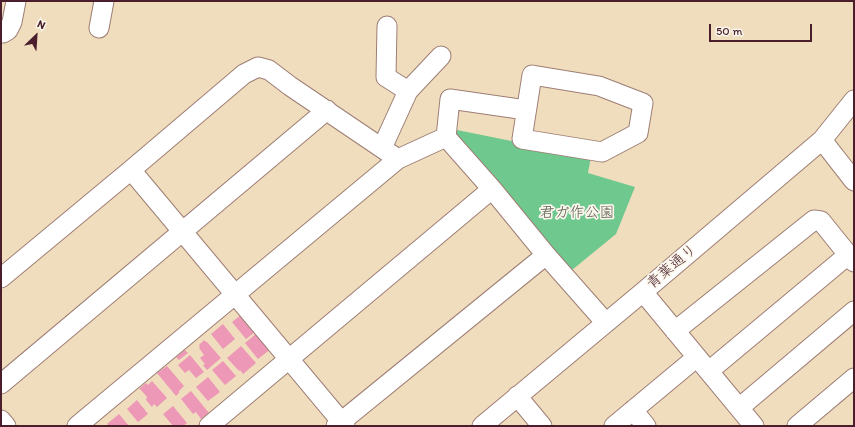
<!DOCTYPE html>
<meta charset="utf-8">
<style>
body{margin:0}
#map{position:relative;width:855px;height:427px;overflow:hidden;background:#f0ddbe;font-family:Itim,sans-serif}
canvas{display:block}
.frame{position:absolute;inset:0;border:2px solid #4a1f2b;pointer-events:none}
.north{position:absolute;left:16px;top:16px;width:40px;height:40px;-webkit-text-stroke:3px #fbf7ec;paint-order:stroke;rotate:25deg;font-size:11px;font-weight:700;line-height:16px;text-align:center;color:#4a1f2b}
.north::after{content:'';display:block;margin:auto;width:14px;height:18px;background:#4a1f2b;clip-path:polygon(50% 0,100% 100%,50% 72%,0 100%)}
.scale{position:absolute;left:709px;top:24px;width:103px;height:18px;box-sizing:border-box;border:2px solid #4a1f2b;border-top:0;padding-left:5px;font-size:12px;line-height:14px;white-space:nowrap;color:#4a1f2b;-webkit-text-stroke:3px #fbf7ec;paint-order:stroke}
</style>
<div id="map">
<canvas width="855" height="427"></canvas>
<div class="frame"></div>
<div class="north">N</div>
<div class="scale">50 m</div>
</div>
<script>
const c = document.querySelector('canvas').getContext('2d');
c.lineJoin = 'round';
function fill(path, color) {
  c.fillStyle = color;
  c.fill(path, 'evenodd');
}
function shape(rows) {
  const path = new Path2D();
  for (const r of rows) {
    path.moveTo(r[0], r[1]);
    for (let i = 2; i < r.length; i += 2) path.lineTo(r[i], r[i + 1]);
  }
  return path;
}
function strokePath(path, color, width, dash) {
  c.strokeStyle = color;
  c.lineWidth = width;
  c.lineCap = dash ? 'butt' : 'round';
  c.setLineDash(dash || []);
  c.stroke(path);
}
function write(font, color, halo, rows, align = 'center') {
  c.font = font + ' Itim,"Klee One",sans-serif';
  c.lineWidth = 3.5;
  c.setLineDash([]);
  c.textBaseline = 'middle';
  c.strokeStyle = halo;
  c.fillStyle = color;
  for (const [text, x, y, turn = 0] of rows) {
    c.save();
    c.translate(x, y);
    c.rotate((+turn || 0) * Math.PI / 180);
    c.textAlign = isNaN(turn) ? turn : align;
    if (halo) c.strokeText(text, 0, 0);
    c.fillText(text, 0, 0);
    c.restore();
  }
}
fill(shape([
 [452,129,591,157,588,173,635,187,616,234,572,270]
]), '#6fc98f');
fill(shape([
 [241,315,255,332,246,339,232,322],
 [223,324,235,339,223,349,211,334],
 [258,332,272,348,258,359,245,343],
 [204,340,206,342,207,342,221,358,207,370,203,365,205,364,200,358,204,355,199,348,200,347,199,345],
 [241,346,256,363,243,374,240,370,239,371,227,358],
 [185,350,188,353,179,360,176,357],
 [190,355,204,372,196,378,189,370,185,373,178,365],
 [223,361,236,376,225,385,212,370],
 [167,366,184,386,179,391,179,393,176,396,157,373],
 [208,377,220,392,208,401,196,387],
 [152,381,167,398,157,407,154,404,152,407,146,400,147,397,141,390,139,389,146,383,148,385],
 [191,391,209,413,201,419,196,412,193,414,181,399],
 [137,400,148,414,138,422,127,409],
 [173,406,187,423,183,426,173,426,163,414],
 [119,414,129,426,109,426,107,424]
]), '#ec98b6');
const minor = shape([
 [99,28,104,1],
 [1,32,3,33,8,30,12,22,16,1],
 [532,75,599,86,643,103,638,133,602,152,522,139,532,75],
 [408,91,441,56],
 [446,137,450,99,526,110],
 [822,140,854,181],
 [382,148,408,91,386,77,387,26],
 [131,170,345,426],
 [1,278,131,170,244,74,258,67,269,70,290,86,398,159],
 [643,292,754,426],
 [675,331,814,220,821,221,854,262],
 [709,371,848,255],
 [1,384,327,110],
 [517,396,542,426],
 [739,408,854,311],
 [633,410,646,426],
 [1,420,6,426],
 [77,426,398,159,446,137,492,189,546,255,606,323],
 [209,426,492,189],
 [336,426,546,255],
 [482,426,643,292,822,140,854,100],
 [614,426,697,357],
 [797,426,854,378]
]);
strokePath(minor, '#9d7e74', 21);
strokePath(minor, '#fff', 19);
write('15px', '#575a4e', '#fbf7ec', [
 ["君ガ作公園",577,213]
]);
write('15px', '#4a1f2b', '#fbf7ec', [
 ["青葉通り",672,267,-40]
]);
</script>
